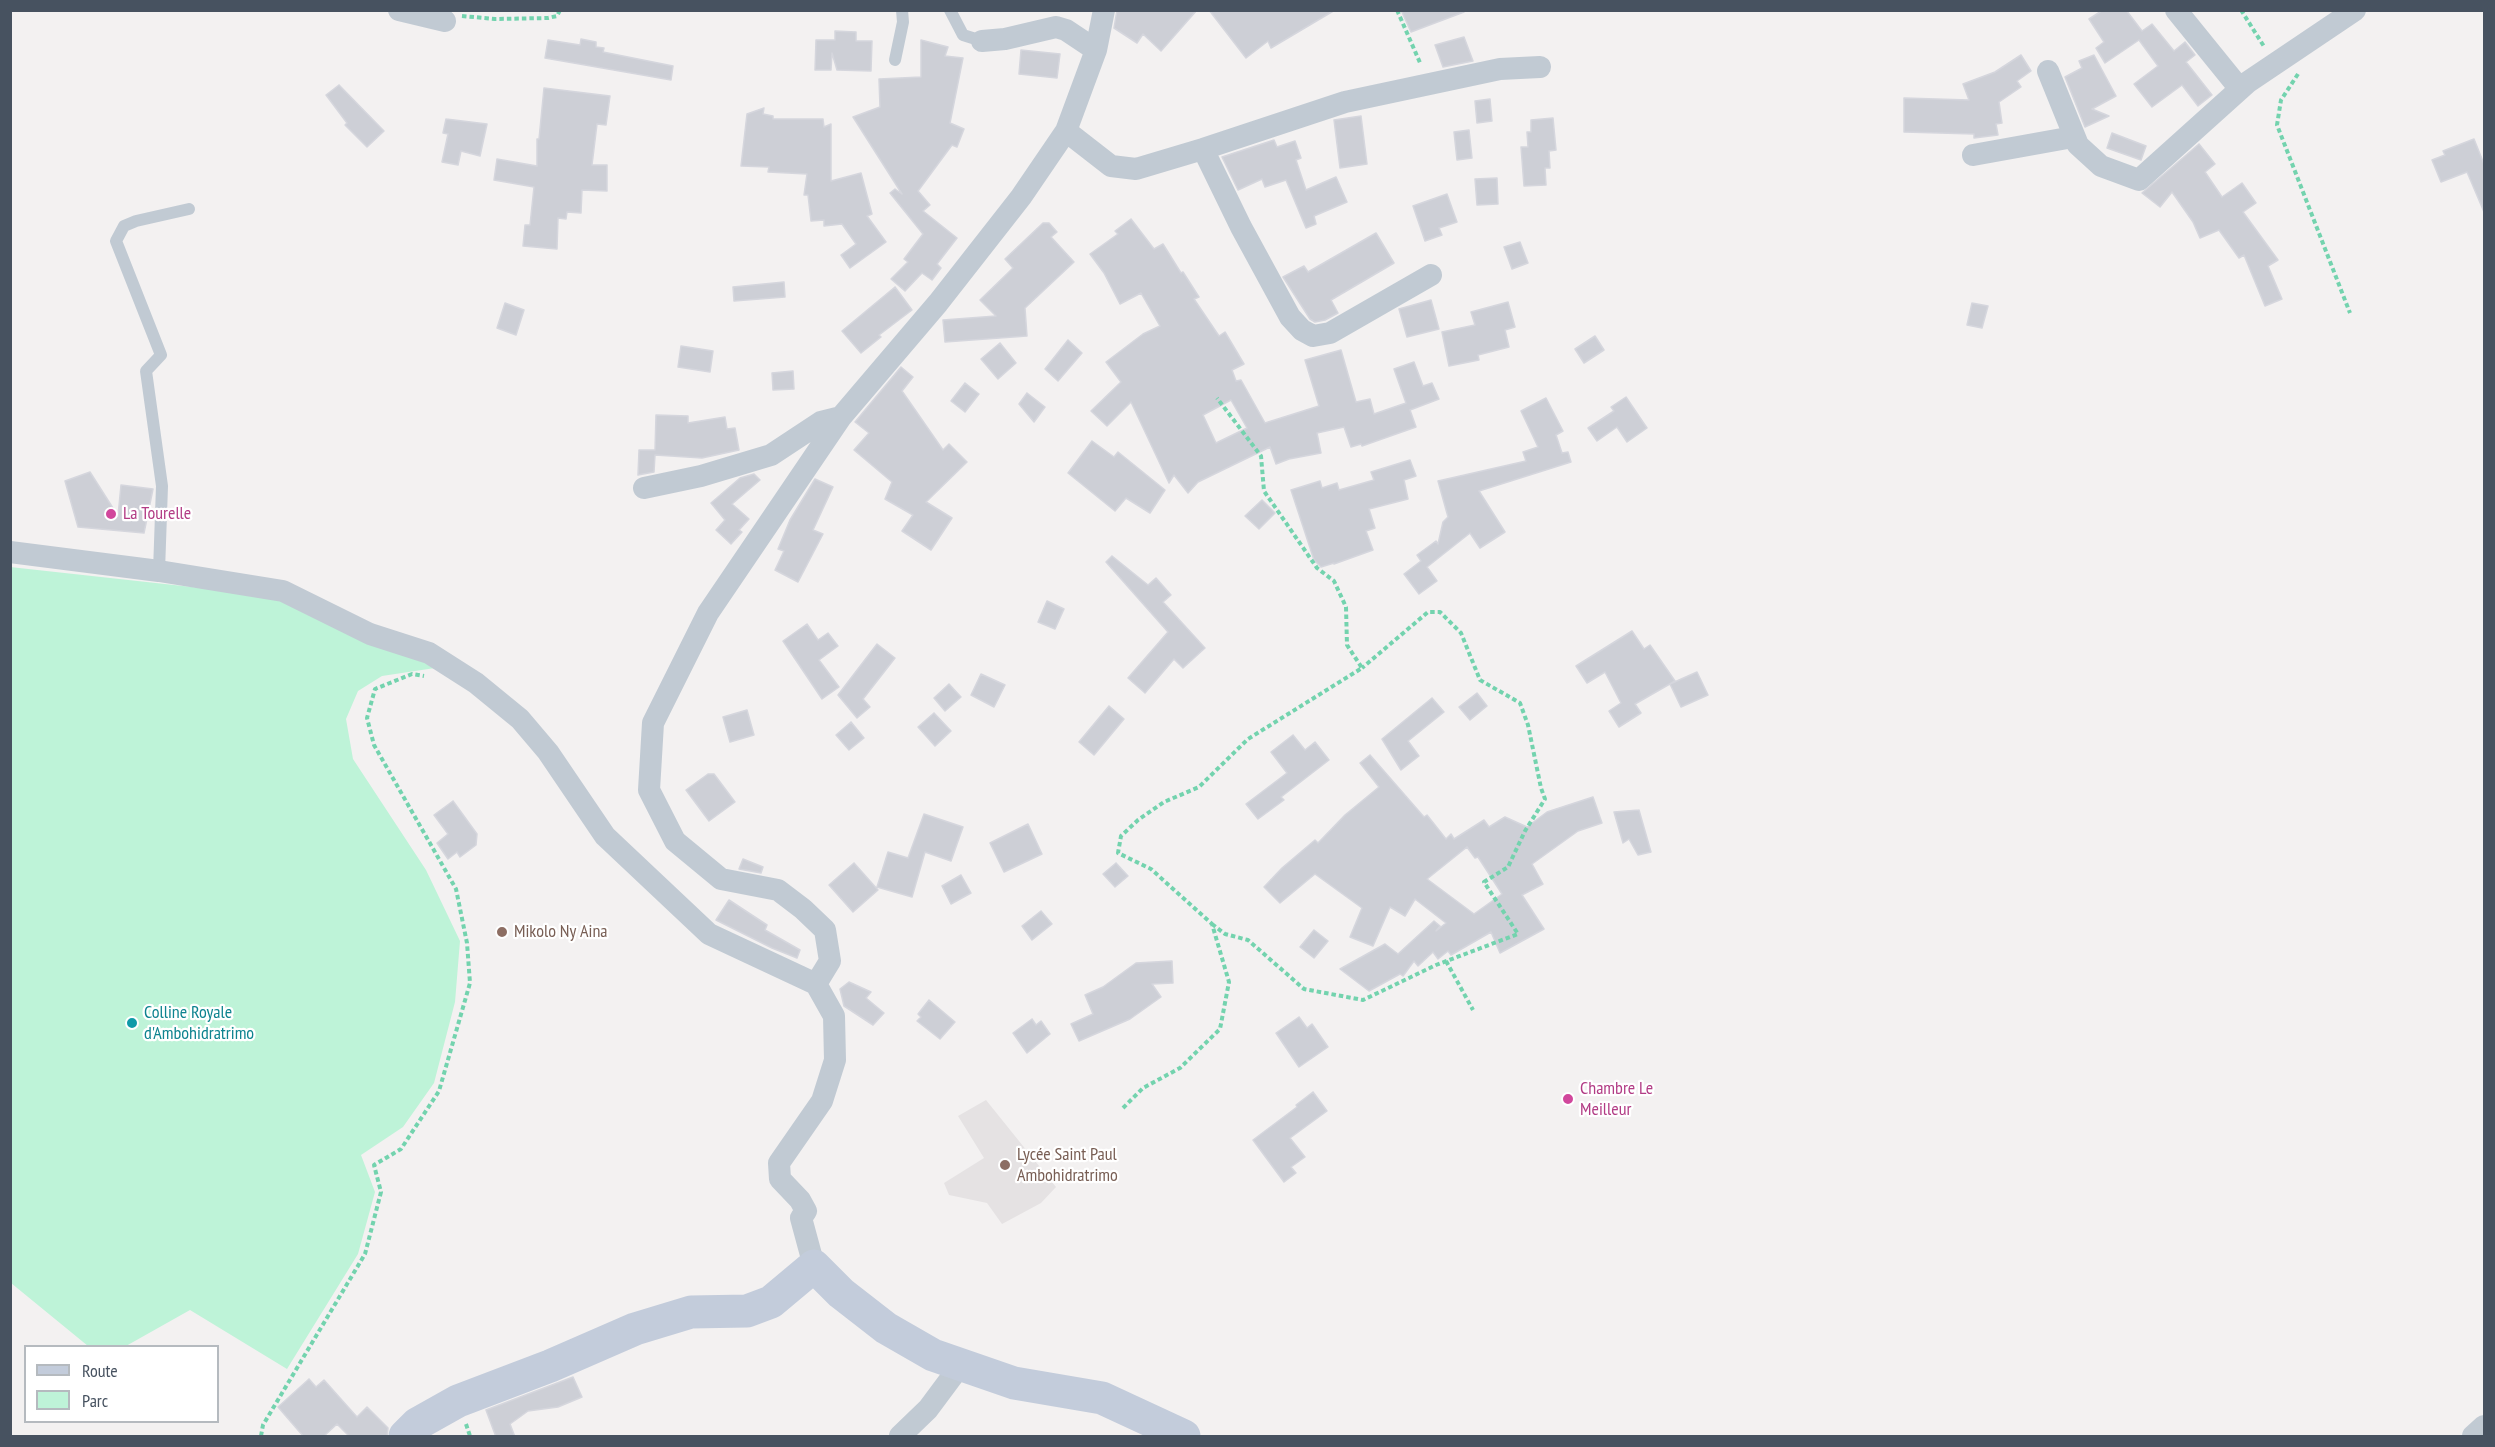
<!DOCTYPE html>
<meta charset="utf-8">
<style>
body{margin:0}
#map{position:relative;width:2495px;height:1447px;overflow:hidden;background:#f3f1f1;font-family:"PT Sans Narrow",sans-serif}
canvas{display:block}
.frame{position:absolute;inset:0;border:12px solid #475260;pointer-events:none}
.legend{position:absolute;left:24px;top:1345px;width:195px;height:78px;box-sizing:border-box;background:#fff;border:2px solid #b5babf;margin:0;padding:8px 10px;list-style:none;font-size:18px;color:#475260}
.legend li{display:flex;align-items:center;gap:12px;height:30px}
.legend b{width:30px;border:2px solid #b5babf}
</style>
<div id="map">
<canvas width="2495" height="1447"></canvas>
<div class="frame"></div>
<ul class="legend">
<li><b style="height:8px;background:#c3ccdb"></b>Route</li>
<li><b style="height:16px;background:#bef3d8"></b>Parc</li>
</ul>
</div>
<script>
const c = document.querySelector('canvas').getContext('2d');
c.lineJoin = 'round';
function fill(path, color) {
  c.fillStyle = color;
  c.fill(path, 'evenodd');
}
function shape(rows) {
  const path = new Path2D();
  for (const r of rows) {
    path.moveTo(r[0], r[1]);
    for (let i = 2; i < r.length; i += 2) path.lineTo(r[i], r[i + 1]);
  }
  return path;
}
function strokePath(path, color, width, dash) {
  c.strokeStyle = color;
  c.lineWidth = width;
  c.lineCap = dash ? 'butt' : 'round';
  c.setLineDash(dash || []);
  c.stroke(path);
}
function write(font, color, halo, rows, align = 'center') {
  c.font = font + ' "PT Sans Narrow",sans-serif';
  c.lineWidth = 4.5;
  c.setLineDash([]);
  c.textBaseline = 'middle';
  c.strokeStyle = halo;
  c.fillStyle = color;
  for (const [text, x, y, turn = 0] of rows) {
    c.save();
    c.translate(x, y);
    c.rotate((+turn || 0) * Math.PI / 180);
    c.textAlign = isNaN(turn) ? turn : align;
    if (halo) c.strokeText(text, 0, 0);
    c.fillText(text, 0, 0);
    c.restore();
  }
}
fill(shape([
 [986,1100,1056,1187,1041,1203,1002,1224,987,1203,949,1195,944,1183,984,1158,958,1116]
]), '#e5e2e3');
fill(shape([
 [10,567,274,596,428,659,435,668,382,676,358,691,346,719,353,759,426,870,460,941,455,1002,434,1083,403,1127,361,1155,375,1192,358,1254,287,1369,190,1310,126,1346,88,1346,11,1283]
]), '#bef3d8');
const building = shape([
 [1117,10,1197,10,1161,51,1143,34,1137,43,1114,28,1117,10],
 [1209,10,1335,10,1271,48,1268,41,1246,58,1209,10],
 [1401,10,1464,10,1464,12,1411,32,1401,10],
 [2103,10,2126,10,2142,31,2152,24,2174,51,2185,42,2195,55,2186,62,2212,95,2198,106,2182,85,2152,107,2134,84,2158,66,2139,40,2105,63,2096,48,2104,42,2089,19,2103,10],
 [835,31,856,32,856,41,872,41,871,71,837,70,832,53,831,70,815,70,816,40,835,40,835,31],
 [1464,37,1473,61,1443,67,1435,45,1464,37],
 [581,39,596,42,596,47,604,48,603,52,673,66,671,80,545,58,548,40,580,45,581,39],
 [921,40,948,47,945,56,963,58,950,123,964,129,957,147,952,145,918,191,930,205,923,211,957,238,937,264,941,268,932,280,922,273,905,291,891,279,908,262,904,259,923,234,890,193,895,189,902,194,853,117,880,107,879,79,921,77,921,40],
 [1021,50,1060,54,1057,78,1019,74,1021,50],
 [2021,55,2031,71,2017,81,2021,87,1999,102,2002,123,1996,124,1998,135,1974,138,1974,134,1904,132,1904,98,1969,100,1963,84,1995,72,2021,55],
 [2094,55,2116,96,2092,109,2109,116,2085,127,2065,77,2082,68,2079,61,2094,55],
 [339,85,384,131,367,147,345,125,347,123,326,95,339,85],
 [544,88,610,96,606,125,597,124,592,165,607,165,607,191,582,190,581,213,567,212,566,219,558,218,557,249,523,246,525,225,530,225,534,187,494,180,497,159,537,166,537,139,539,139,544,88],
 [1490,99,1492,121,1477,123,1475,101,1490,99],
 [764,108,763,114,773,116,773,119,823,119,824,127,831,124,831,181,861,173,872,214,867,216,886,242,850,268,841,255,856,244,842,224,824,226,824,220,811,221,808,195,804,195,807,174,768,172,769,167,741,166,747,114,764,108],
 [1361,116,1367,164,1340,168,1334,120,1361,116],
 [1553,118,1556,150,1549,151,1550,168,1545,168,1546,185,1524,186,1521,147,1528,147,1527,132,1531,132,1531,120,1553,118],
 [446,119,487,124,480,156,461,151,458,165,442,162,448,134,443,133,446,119],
 [1469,130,1472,158,1457,160,1454,132,1469,130],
 [2112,133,2146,146,2141,160,2107,148,2112,133],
 [2474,139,2484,164,2484,212,2467,172,2441,182,2432,160,2445,155,2443,151,2474,139],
 [1274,140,1277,147,1295,141,1301,158,1296,160,1306,190,1336,177,1347,202,1314,216,1316,224,1306,228,1286,180,1265,187,1262,179,1238,190,1222,157,1274,140],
 [2199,144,2215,164,2205,172,2222,197,2242,183,2256,203,2243,212,2278,260,2268,266,2282,299,2265,306,2244,255,2239,258,2219,230,2200,238,2193,222,2172,192,2160,207,2142,193,2199,144],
 [1497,178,1498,204,1477,205,1475,179,1497,178],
 [1447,194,1457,222,1439,228,1442,235,1425,241,1413,206,1447,194],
 [1131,219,1154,249,1163,244,1181,273,1183,272,1199,297,1194,299,1219,336,1225,332,1244,364,1232,370,1236,381,1241,380,1265,423,1319,406,1305,360,1341,350,1356,402,1370,399,1374,414,1406,403,1394,369,1414,362,1423,386,1432,383,1439,399,1410,410,1416,427,1362,446,1361,444,1351,447,1344,427,1317,433,1321,453,1289,459,1276,464,1270,447,1198,482,1188,493,1174,475,1169,483,1131,402,1107,426,1091,411,1121,382,1106,362,1143,334,1160,326,1141,293,1120,304,1104,273,1090,254,1118,234,1115,231,1131,219],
 [1231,400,1247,428,1216,443,1203,415,1231,400],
 [1043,223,1049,223,1057,232,1051,237,1074,262,1025,308,1027,336,945,342,943,320,996,316,980,300,1013,268,1005,259,1043,223],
 [1376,233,1394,263,1331,300,1338,313,1325,320,1315,322,1310,319,1283,277,1304,266,1308,272,1376,233],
 [1520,242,1528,263,1512,269,1504,247,1520,242],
 [784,282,785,297,734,301,733,287,784,282],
 [895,287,912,310,879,335,881,337,861,353,842,331,895,287],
 [1431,300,1439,329,1407,337,1399,309,1431,300],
 [1508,302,1515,327,1505,330,1509,347,1478,355,1479,360,1449,366,1442,332,1475,325,1471,312,1508,302],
 [505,303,524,310,516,335,497,328,505,303],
 [1972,303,1988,306,1982,328,1967,325,1972,303],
 [1595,336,1604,350,1584,363,1575,349,1595,336],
 [1068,340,1082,353,1058,381,1045,369,1068,340],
 [1000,343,1016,363,998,379,981,359,1000,343],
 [681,346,713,351,710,372,678,367,681,346],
 [901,367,913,377,902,391,943,450,949,444,967,462,926,502,952,518,931,550,902,531,913,515,885,499,892,482,854,450,869,433,855,422,901,367],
 [793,371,794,389,773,390,772,373,793,371],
 [965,383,979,394,965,412,951,401,965,383],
 [1027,393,1045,407,1034,422,1019,404,1027,393],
 [1626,397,1647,428,1627,442,1617,427,1597,441,1588,428,1614,411,1611,407,1626,397],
 [1546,398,1563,431,1556,435,1562,453,1568,452,1571,462,1479,491,1505,532,1480,548,1470,533,1427,567,1437,581,1419,594,1404,574,1421,561,1417,555,1436,541,1438,544,1443,522,1448,517,1438,481,1526,461,1523,452,1538,447,1521,411,1546,398],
 [656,415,688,416,688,423,725,417,727,429,735,428,739,450,702,458,655,455,654,472,638,475,639,450,655,450,656,415],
 [1092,441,1114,457,1118,452,1165,490,1150,513,1126,498,1115,511,1068,473,1092,441],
 [1410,460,1416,476,1404,480,1408,499,1369,509,1375,528,1366,531,1373,550,1334,564,1334,563,1321,567,1314,560,1291,490,1320,481,1322,488,1337,483,1339,490,1374,480,1371,472,1410,460],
 [90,472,118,516,121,485,153,489,144,533,78,527,65,481,90,472],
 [754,474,760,480,732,504,749,519,739,530,742,532,731,544,716,530,725,520,711,503,740,478,754,474],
 [815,479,833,487,813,530,823,534,798,582,775,570,784,551,778,549,790,520,815,479],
 [1262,500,1275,513,1259,529,1245,516,1262,500],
 [1112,556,1148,585,1156,578,1171,595,1163,602,1205,648,1183,668,1174,659,1145,693,1128,678,1168,632,1106,562,1112,556],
 [1047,601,1064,609,1055,629,1038,622,1047,601],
 [807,624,818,640,828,633,838,646,819,660,839,687,822,699,783,641,807,624],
 [1632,631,1644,649,1650,645,1675,681,1635,704,1641,713,1619,727,1609,711,1621,703,1605,672,1587,683,1576,666,1632,631],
 [877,644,895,658,863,699,870,707,857,718,838,695,877,644],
 [1697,672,1708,695,1681,707,1670,684,1697,672],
 [981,674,1005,685,994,707,971,695,981,674],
 [949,684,961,697,945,711,934,698,949,684],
 [1477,693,1487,706,1470,720,1459,707,1477,693],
 [1432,698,1444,712,1408,741,1419,756,1401,770,1382,739,1432,698],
 [1109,706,1124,719,1094,755,1079,742,1109,706],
 [747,710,754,735,730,742,723,717,747,710],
 [934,713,951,731,935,746,918,727,934,713],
 [851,722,864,738,849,750,836,735,851,722],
 [1293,735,1305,750,1315,742,1329,760,1281,797,1284,800,1258,819,1246,804,1287,773,1271,752,1293,735],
 [1370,755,1424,817,1427,815,1446,839,1451,834,1454,839,1484,820,1489,827,1505,817,1527,827,1547,812,1593,797,1602,823,1578,831,1532,864,1543,884,1522,895,1544,929,1500,953,1491,932,1451,955,1448,951,1438,959,1433,952,1418,966,1414,961,1403,976,1400,974,1369,991,1340,969,1385,944,1398,954,1434,921,1440,926,1436,931,1446,923,1415,899,1405,916,1390,907,1373,946,1350,937,1362,908,1315,874,1280,903,1264,887,1282,868,1315,840,1318,843,1345,815,1379,787,1360,763,1370,755],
 [1467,847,1475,858,1478,857,1502,894,1474,914,1427,879,1467,847],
 [708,774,714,774,735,802,709,821,686,790,708,774],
 [453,801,477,834,476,845,460,857,457,852,448,859,437,843,448,834,434,815,453,801],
 [1639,810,1651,852,1638,855,1629,839,1623,843,1614,812,1639,810],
 [924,814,963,827,951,861,925,852,912,897,877,887,888,852,908,858,924,814],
 [1028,824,1042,854,1004,872,990,843,1028,824],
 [743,859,763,867,761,873,739,869,743,859],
 [854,863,878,890,853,912,829,885,854,863],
 [1116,863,1128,876,1115,887,1103,874,1116,863],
 [961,875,971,893,951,904,942,886,961,875],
 [729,900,767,925,765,930,800,950,797,958,772,948,716,920,729,900],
 [1041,911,1052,924,1032,940,1022,926,1041,911],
 [1314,930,1328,941,1314,958,1300,947,1314,930],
 [1172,961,1173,983,1152,984,1161,997,1130,1019,1079,1041,1071,1024,1093,1014,1085,995,1103,987,1136,963,1172,961],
 [849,982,871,992,866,998,884,1013,873,1025,844,1006,840,989,849,982],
 [929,1000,955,1022,940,1039,917,1021,921,1017,918,1014,929,1000],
 [1299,1017,1307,1028,1312,1024,1328,1047,1299,1067,1276,1033,1299,1017],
 [1032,1019,1036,1025,1041,1021,1050,1034,1027,1053,1013,1033,1032,1019],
 [1313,1092,1327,1111,1290,1138,1305,1157,1291,1167,1296,1173,1284,1182,1253,1140,1297,1107,1296,1105,1313,1092],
 [573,1377,582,1397,558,1407,528,1411,510,1424,515,1437,496,1437,486,1410,573,1377],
 [309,1379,316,1387,324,1380,357,1417,367,1407,388,1428,387,1437,350,1437,337,1424,323,1437,304,1437,278,1407,309,1379]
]);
fill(building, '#cdcfd6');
strokePath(building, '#d5d6dd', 1.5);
strokePath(shape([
 [1397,10,1421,65],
 [2241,10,2265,48],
 [462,16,495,19,548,18,557,16,560,10],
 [2298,74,2281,100,2277,125,2350,313],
 [1212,924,1225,934,1248,940,1304,989,1363,1000,1436,965,1518,934,1484,882,1508,867,1525,831,1545,799,1541,788,1528,725,1520,703,1480,680,1461,633,1440,612,1428,612,1362,668],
 [1446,961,1473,1010],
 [1123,1108,1143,1088,1180,1068,1220,1029,1229,982,1212,924,1151,869,1118,853,1121,836,1138,820,1164,802,1199,787,1248,739,1362,668,1347,645,1346,607,1334,581,1317,568,1264,491,1261,456,1217,398],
 [466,1424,470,1436],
 [261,1436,263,1425,365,1254,381,1192,374,1165,401,1149,439,1091,470,983,467,943,456,889,374,745,367,718,375,689,412,674,424,676]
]), '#73d3ae', 4, [4.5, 3]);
strokePath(shape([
 [950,10,963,35,982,41],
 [895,60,903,22,902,10],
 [159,571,162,486,146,371,161,355,116,241,124,226,136,221,189,209]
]), '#c1cad3', 12);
strokePath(shape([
 [399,10,445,21],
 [2176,10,2240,89],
 [982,41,1005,39,1056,27,1066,30,1096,50],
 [2048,71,2078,145,2101,166,2139,180,2248,82,2355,10],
 [1066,131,1111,166,1136,169,1203,149,1345,102,1500,69,1540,67],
 [1203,149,1241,227,1290,317,1302,330,1313,336,1330,333,1431,275],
 [1973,155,2073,137],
 [644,488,701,476,771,455,821,422,841,417],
 [10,552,159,571,283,591,370,634,429,653,476,683,520,719,548,752,605,836,709,934,816,984,834,1016,835,1060,822,1101,779,1163,780,1179,800,1200,806,1211,801,1218,814,1266],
 [816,984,830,961,825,930,803,909,778,890,721,879,675,841,649,790,653,723,708,613,841,417,938,303,1021,197,1066,131,1096,50,1104,10],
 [900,1436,928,1409,960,1366],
 [2473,1436,2484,1426]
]), '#c1cad3', 22);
strokePath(shape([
 [405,1436,417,1424,458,1401,550,1366,635,1329,691,1312,747,1311,771,1302,814,1266,841,1293,886,1328,933,1355,1014,1383,1102,1398,1184,1436]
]), '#c3ccdb', 33);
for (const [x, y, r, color] of [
 [111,514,6,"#d1479c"],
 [502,932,6,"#8d6e63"],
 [132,1023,6,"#0f9aa8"],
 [1568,1099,6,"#d1479c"],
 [1005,1165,6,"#8d6e63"]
]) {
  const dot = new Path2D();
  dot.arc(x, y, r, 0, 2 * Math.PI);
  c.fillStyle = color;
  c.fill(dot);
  strokePath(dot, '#fff', 2);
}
write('18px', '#b23c85', '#fff', [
 ["La Tourelle",123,514],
 ["Chambre Le",1580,1089],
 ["Meilleur",1580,1110]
], 'left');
write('18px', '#785e54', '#fff', [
 ["Mikolo Ny Aina",514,932],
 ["Lycée Saint Paul",1017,1155],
 ["Ambohidratrimo",1017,1176]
], 'left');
write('18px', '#0d838f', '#fff', [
 ["Colline Royale",144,1013],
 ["d'Ambohidratrimo",144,1034]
], 'left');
</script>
